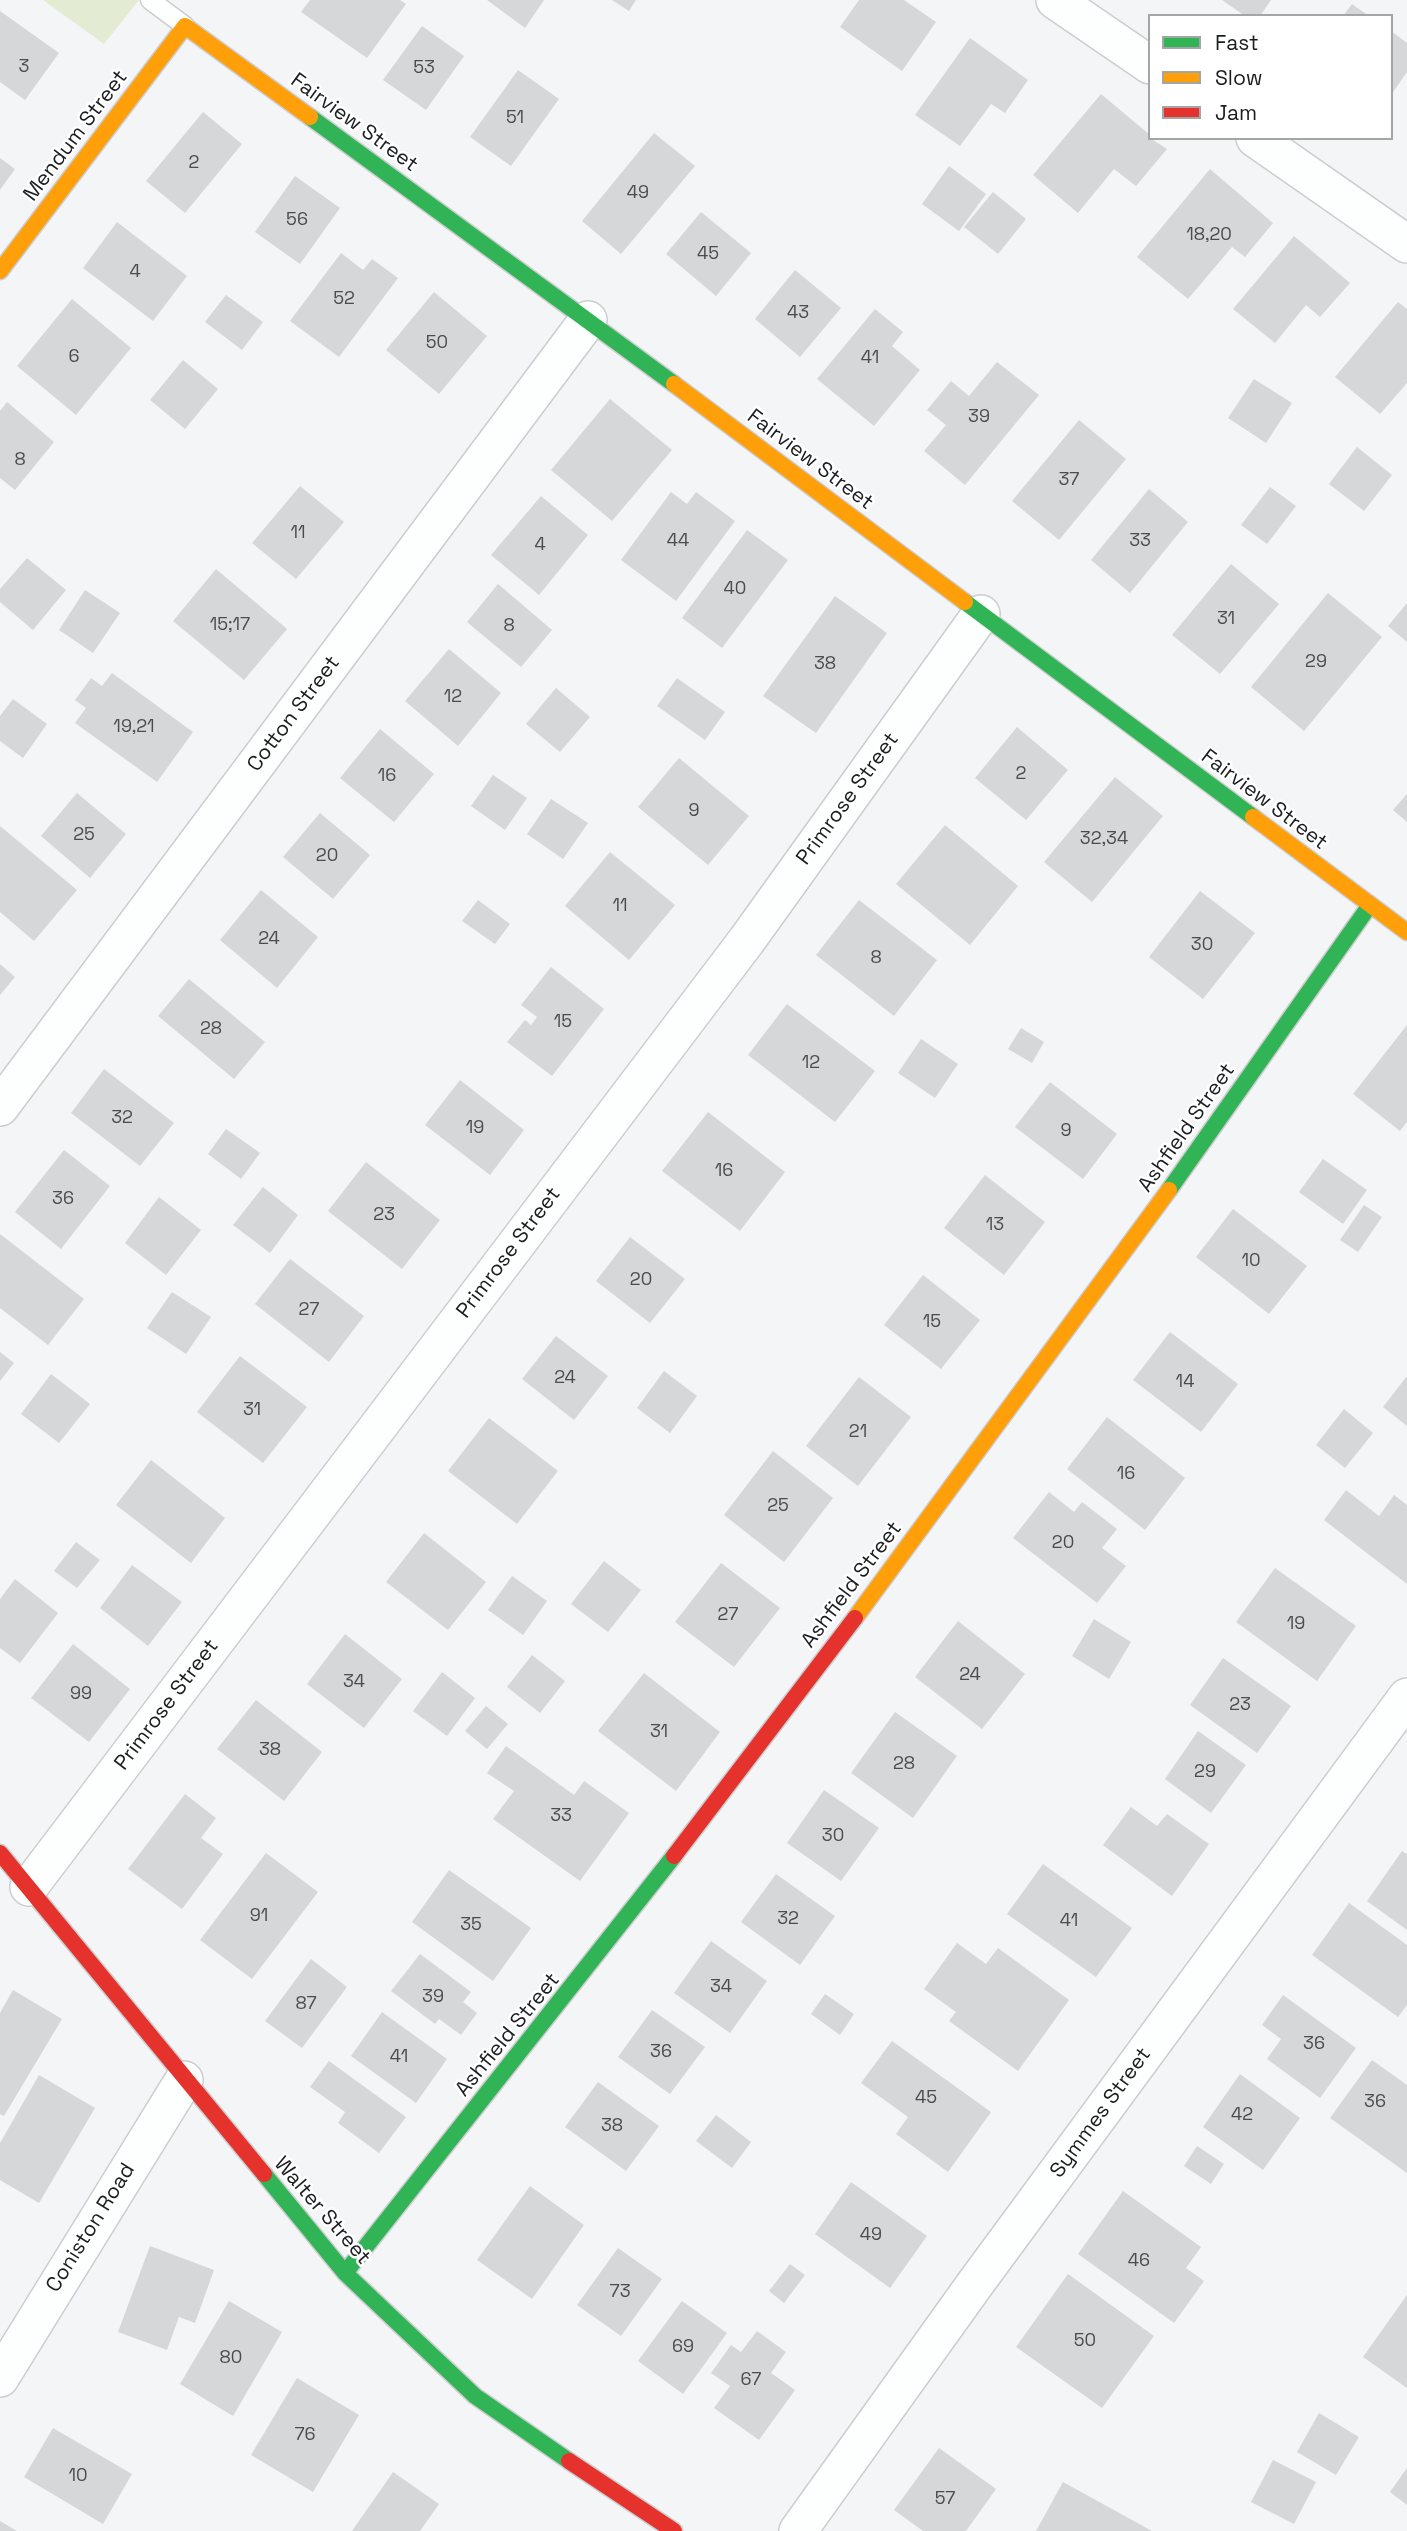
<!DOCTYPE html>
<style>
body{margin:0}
#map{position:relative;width:1407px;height:2531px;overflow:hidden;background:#f3f5f7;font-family:"Space Grotesk",sans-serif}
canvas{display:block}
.legend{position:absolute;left:1148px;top:14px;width:245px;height:126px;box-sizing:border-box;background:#fff;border:2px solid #a4a5a5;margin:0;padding:9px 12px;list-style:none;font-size:21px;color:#1b1d1e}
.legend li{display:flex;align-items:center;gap:14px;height:35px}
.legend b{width:35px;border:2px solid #a4a5a5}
</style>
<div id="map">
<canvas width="1407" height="2531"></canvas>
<ul class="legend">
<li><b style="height:9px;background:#30b455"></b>Fast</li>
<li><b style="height:9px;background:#ff9f0a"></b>Slow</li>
<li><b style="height:9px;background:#e5322d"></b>Jam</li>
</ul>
</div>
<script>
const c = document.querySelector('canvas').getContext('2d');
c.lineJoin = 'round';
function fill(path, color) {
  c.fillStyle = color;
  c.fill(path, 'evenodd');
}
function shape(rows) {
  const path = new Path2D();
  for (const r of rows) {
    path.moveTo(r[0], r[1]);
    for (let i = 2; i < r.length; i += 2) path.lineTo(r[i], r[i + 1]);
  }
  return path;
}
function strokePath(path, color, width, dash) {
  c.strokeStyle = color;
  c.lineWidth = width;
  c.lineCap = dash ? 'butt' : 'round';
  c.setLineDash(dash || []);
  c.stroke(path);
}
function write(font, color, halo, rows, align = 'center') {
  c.font = font + ' "Space Grotesk",sans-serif';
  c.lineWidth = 5;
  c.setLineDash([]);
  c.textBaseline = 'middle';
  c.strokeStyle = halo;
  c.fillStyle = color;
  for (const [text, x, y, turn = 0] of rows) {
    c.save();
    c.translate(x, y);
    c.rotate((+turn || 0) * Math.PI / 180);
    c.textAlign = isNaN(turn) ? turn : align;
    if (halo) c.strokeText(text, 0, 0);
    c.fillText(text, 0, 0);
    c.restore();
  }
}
fill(shape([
 [43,0,139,0,104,44]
]), '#e3ecd2');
fill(shape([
 [310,0,400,0,406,4,367,58,301,12],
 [487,0,544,0,525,28],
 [612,0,636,0,629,11],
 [859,0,904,0,936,22,902,71,840,27],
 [1222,0,1271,0,1260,16,1245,16],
 [1352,4,1369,16,1343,16],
 [0,11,59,53,25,100,0,82],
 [422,26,464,56,426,110,383,80],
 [1391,31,1407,43,1407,72,1391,95],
 [970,38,1028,80,1005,113,991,104,960,146,915,115],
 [518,70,559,99,511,166,470,137],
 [1101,94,1150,135,1150,138,1167,149,1136,186,1114,169,1078,213,1033,175],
 [203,112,242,144,185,213,146,181],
 [654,133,695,166,621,254,582,221],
 [0,158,15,169,0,190],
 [949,166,986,194,959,231,922,204],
 [1210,169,1273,223,1245,257,1232,247,1188,299,1137,257],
 [295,176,340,208,300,264,255,232],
 [993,192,1026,219,998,254,964,227],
 [701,212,751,253,716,296,666,254],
 [117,222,187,276,153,321,83,268],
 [1294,236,1350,283,1320,317,1306,305,1275,343,1233,309],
 [341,253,363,270,372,259,398,278,339,357,290,321],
 [795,270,841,308,800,357,755,319],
 [434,292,487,336,439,394,386,350],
 [226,295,263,322,242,350,205,322],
 [72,299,131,348,76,415,17,366],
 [1398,302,1407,309,1407,383,1380,414,1335,377],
 [875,309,903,332,892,346,920,370,874,426,817,379],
 [183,360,218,389,185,429,150,400],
 [997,362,1039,395,965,485,924,451,946,425,927,410,951,381,969,396],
 [1254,379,1292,403,1266,443,1228,418],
 [610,399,672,450,612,521,551,470],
 [7,402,54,442,15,490,0,478,0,411],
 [1079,420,1126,459,1059,540,1012,501],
 [1357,447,1392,475,1364,511,1329,484],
 [300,486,344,522,296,579,252,543],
 [1270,487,1296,506,1267,544,1241,525],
 [1149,489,1188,522,1130,593,1091,560],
 [671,492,687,504,696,492,735,521,676,601,621,560],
 [541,496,588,535,539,595,491,555],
 [747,530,788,560,722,648,682,618],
 [27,558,66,590,33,630,0,602,0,589],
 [1231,564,1279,604,1220,674,1172,635],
 [216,569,287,629,244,680,173,621],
 [498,584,552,630,521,667,467,622],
 [85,590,120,613,93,653,59,630],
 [1328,593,1382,637,1304,731,1251,687],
 [835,596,887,633,816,733,763,696],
 [1407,603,1407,642,1388,626],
 [449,649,501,693,458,746,405,701],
 [112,673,193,732,157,782,75,723,86,708,75,700,91,678,102,686],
 [677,678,725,712,705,740,657,706],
 [556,688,590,717,560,752,526,724],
 [13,699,47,724,23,758,0,741,0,716],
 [1017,727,1068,770,1026,820,975,778],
 [380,729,434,774,394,822,340,778],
 [679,758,749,816,708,865,638,807],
 [493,775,527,798,505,830,471,806],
 [1115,777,1163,816,1092,902,1044,862],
 [77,793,126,834,90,878,41,836],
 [1407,794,1407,822,1393,810],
 [551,799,588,823,563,859,527,834],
 [320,813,370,855,333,899,283,857],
 [945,825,1018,886,970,945,896,884],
 [0,826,77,890,34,941,0,912],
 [610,852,675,905,629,960,565,906],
 [261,890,318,937,277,988,220,940],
 [1200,891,1255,933,1203,999,1149,957],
 [478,900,510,924,495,944,462,921],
 [859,900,937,960,894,1016,816,955],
 [0,964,15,977,0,995],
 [551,967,604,1009,552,1076,507,1042,525,1020,531,1025,537,1017,521,1005],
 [189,979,265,1042,234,1079,158,1016],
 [787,1004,875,1071,835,1122,748,1055],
 [1407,1025,1407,1122,1400,1131,1353,1094],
 [1021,1028,1044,1042,1032,1063,1008,1049],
 [921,1039,958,1064,935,1098,898,1073],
 [104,1069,174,1123,140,1166,71,1113],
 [460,1080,524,1130,490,1175,425,1125],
 [1050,1082,1117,1134,1083,1179,1015,1127],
 [708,1112,785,1172,740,1231,662,1171],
 [226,1129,260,1153,241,1179,208,1154],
 [64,1150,110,1186,61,1249,15,1212],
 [1323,1159,1367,1190,1343,1224,1299,1192],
 [366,1162,440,1220,402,1269,328,1211],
 [985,1175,1045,1222,1004,1275,944,1228],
 [263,1187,298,1215,270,1253,233,1225],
 [159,1197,201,1230,166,1275,125,1243],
 [1364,1205,1382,1217,1358,1252,1340,1240],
 [1233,1209,1307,1266,1269,1314,1196,1257],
 [0,1234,84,1299,48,1345,0,1308],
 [630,1237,685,1279,650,1323,596,1281],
 [290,1259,364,1316,329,1362,255,1304],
 [923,1275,980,1320,941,1369,884,1325],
 [172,1292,211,1317,186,1354,147,1328],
 [1170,1332,1238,1384,1201,1432,1133,1380],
 [556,1336,608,1376,574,1420,522,1379],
 [0,1352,14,1363,0,1381],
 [240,1356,307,1407,263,1463,197,1412],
 [664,1371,697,1396,670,1433,637,1408],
 [51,1374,90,1404,59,1443,21,1414],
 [1407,1376,1407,1426,1383,1407],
 [859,1377,911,1417,858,1486,806,1446],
 [1344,1409,1373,1433,1345,1468,1316,1445],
 [1107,1417,1185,1478,1145,1530,1067,1469],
 [489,1418,558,1471,517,1524,448,1471],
 [773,1451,833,1498,784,1562,724,1515],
 [151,1460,225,1518,191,1563,116,1505],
 [1346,1490,1379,1516,1394,1495,1407,1505,1407,1584,1324,1520],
 [1049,1492,1074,1512,1082,1502,1117,1529,1102,1548,1126,1566,1097,1603,1013,1538],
 [424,1533,486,1582,448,1630,386,1582],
 [76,1542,100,1560,77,1588,54,1571],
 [604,1561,641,1590,608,1632,571,1604],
 [721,1563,780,1608,734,1667,675,1622],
 [132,1565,182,1602,148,1646,100,1608],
 [1275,1568,1356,1626,1317,1681,1236,1622],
 [512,1576,547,1601,523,1635,488,1610],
 [15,1579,58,1613,20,1663,0,1648,0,1599],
 [1094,1619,1131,1642,1109,1679,1072,1656],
 [958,1621,1025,1674,982,1729,915,1677],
 [345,1634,402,1679,364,1728,307,1684],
 [73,1644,130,1689,89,1742,31,1698],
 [532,1655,565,1681,540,1713,507,1687],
 [1223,1658,1291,1706,1257,1753,1190,1705],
 [442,1672,475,1698,447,1736,413,1711],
 [644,1673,720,1732,676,1791,598,1731],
 [256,1700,322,1752,284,1801,217,1749],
 [486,1706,508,1724,487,1749,465,1731],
 [895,1712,957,1756,913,1818,851,1773],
 [1198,1731,1246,1765,1211,1813,1165,1779],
 [506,1746,574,1795,584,1781,629,1813,580,1881,493,1819,514,1791,487,1773],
 [824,1790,879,1828,841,1881,787,1843],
 [185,1794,216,1818,201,1838,223,1854,182,1909,128,1869],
 [1131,1807,1157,1826,1167,1814,1209,1844,1172,1896,1103,1845],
 [1402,1851,1407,1854,1407,1930,1367,1901],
 [266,1853,318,1892,252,1979,200,1940],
 [1043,1864,1132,1928,1096,1977,1007,1914],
 [449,1870,531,1928,493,1981,412,1922],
 [776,1874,835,1916,800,1965,741,1922],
 [1349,1903,1407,1945,1407,2005,1398,2017,1312,1955],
 [711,1941,767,1981,730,2033,674,1993],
 [957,1943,986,1964,998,1948,1069,2000,1018,2071,949,2021,956,2012,924,1989],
 [420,1954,471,1992,463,2002,477,2013,461,2035,439,2019,435,2024,391,1991],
 [311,1959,347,1987,302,2048,265,2021],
 [13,1990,62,2019,4,2116,0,2114,0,2013],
 [825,1994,854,2014,840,2035,811,2014],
 [1283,1995,1356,2048,1320,2098,1267,2059,1281,2039,1262,2025],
 [652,2010,705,2047,670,2094,618,2057],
 [382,2012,447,2059,416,2103,351,2056],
 [892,2041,991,2112,948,2172,896,2134,908,2117,861,2083],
 [1372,2060,1407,2085,1407,2173,1330,2118],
 [329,2061,406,2117,379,2153,338,2123,345,2112,310,2087],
 [1240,2074,1300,2118,1263,2170,1203,2127],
 [39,2075,95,2108,39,2203,0,2180,0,2143],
 [598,2082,659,2126,626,2171,565,2127],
 [716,2115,751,2142,732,2168,696,2141],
 [1197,2146,1224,2164,1211,2184,1184,2166],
 [851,2182,927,2236,890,2288,815,2234],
 [530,2186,584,2225,532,2299,477,2260],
 [1123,2191,1201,2247,1186,2268,1204,2281,1174,2323,1078,2254],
 [150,2246,214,2270,195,2323,179,2317,167,2350,118,2332],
 [618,2248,662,2279,621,2336,577,2305],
 [790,2264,805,2275,784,2303,769,2291],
 [1068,2274,1154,2336,1102,2408,1016,2347],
 [1407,2295,1407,2388,1363,2357],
 [229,2301,282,2332,233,2416,180,2384],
 [682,2301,727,2333,683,2394,638,2361],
 [757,2331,786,2352,771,2373,795,2390,759,2440,714,2408,730,2386,711,2373,731,2345,741,2352],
 [297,2378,359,2415,313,2492,251,2455],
 [1319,2413,1359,2437,1336,2475,1297,2452],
 [53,2428,132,2474,103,2524,24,2477],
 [939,2448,996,2489,966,2531,923,2531,894,2510],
 [1273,2460,1316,2482,1294,2524,1251,2502],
 [1407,2468,1407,2505,1390,2492],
 [393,2472,439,2504,420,2531,352,2531],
 [1063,2482,1152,2531,1036,2531],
 [0,2521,17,2531,0,2531]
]), '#d5d7d9');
const lane = shape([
 [150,0,185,26]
]);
const street = shape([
 [1055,0,1150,65],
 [1255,138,1407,244],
 [0,1107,588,320],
 [29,1887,747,940,981,614],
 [0,2378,184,2080],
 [798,2531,975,2284,1407,1697]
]);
const fast = shape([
 [310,117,674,384],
 [965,602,1253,817],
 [1169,1190,1370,905],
 [264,2174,345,2273,475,2396,569,2461],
 [345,2273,674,1856]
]);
const slow = shape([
 [0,271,185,26,310,117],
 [674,384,965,602],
 [1253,817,1407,932],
 [855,1618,1169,1190]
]);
const jam = shape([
 [0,1853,264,2174],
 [674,1856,855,1618],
 [569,2461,674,2531]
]);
strokePath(lane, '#cccdcf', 21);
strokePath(street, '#cccdcf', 40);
strokePath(fast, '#cccdcf', 19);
strokePath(slow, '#cccdcf', 19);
strokePath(jam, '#cccdcf', 19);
strokePath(lane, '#fdfefe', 18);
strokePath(street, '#fdfefe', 37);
strokePath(fast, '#30b455', 16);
strokePath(slow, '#ff9f0a', 16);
strokePath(jam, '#e5322d', 16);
write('18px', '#4a4c4d', null, [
 ["3",24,67],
 ["53",424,68],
 ["51",515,118],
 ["2",194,163],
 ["49",638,193],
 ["56",297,220],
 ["18,20",1209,235],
 ["45",708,254],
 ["4",135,272],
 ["52",344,299],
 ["43",798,313],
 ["50",437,343],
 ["6",74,357],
 ["41",870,358],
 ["39",979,417],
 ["8",20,460],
 ["37",1069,480],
 ["11",298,533],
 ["44",678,541],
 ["33",1140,541],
 ["4",540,545],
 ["40",735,589],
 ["31",1226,619],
 ["15;17",230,625],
 ["8",509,626],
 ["29",1316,662],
 ["38",825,664],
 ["12",453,697],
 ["19,21",134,727],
 ["2",1021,774],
 ["16",387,776],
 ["9",694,811],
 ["25",84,835],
 ["32,34",1104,839],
 ["20",327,856],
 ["11",620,906],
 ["24",269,939],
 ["30",1202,945],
 ["8",876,958],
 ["15",563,1022],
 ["28",211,1029],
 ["12",811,1063],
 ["32",122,1118],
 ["19",475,1128],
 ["9",1066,1131],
 ["16",724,1171],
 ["36",63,1199],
 ["23",384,1215],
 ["13",995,1225],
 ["10",1251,1261],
 ["20",641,1280],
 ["27",309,1310],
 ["15",932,1322],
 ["24",565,1378],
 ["14",1185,1382],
 ["31",252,1410],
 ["21",858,1432],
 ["16",1126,1474],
 ["25",778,1506],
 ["20",1063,1543],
 ["27",728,1615],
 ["19",1296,1624],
 ["24",970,1675],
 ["34",354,1682],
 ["99",81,1694],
 ["23",1240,1705],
 ["31",659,1732],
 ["38",270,1750],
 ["28",904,1764],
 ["29",1205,1772],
 ["33",561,1816],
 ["30",833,1836],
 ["91",259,1916],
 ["32",788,1919],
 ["41",1069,1921],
 ["35",471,1925],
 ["34",721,1987],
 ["39",433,1997],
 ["87",306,2004],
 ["36",1314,2044],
 ["36",661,2052],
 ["41",399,2057],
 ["45",926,2098],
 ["36",1375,2102],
 ["42",1242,2115],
 ["38",612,2126],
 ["49",871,2235],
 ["46",1139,2261],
 ["73",620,2292],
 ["50",1085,2341],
 ["69",683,2347],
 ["80",231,2358],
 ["67",751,2380],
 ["76",305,2435],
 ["10",78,2476],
 ["57",945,2499]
]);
write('21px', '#1b1d1e', '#fff', [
 ["Fairview Street",354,123,36],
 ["Mendum Street",76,136,-53],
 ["Fairview Street",810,460,37],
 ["Cotton Street",294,714,-53],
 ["Primrose Street",848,799,-54],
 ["Fairview Street",1264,800,37],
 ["Ashfield Street",1187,1128,-55],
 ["Primrose Street",509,1253,-53],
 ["Ashfield Street",852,1585,-53],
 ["Primrose Street",167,1705,-53],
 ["Ashfield Street",508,2035,-51],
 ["Symmes Street",1101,2113,-54],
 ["Walter Street",322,2211,49],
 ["Coniston Road",91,2228,-58]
]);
</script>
